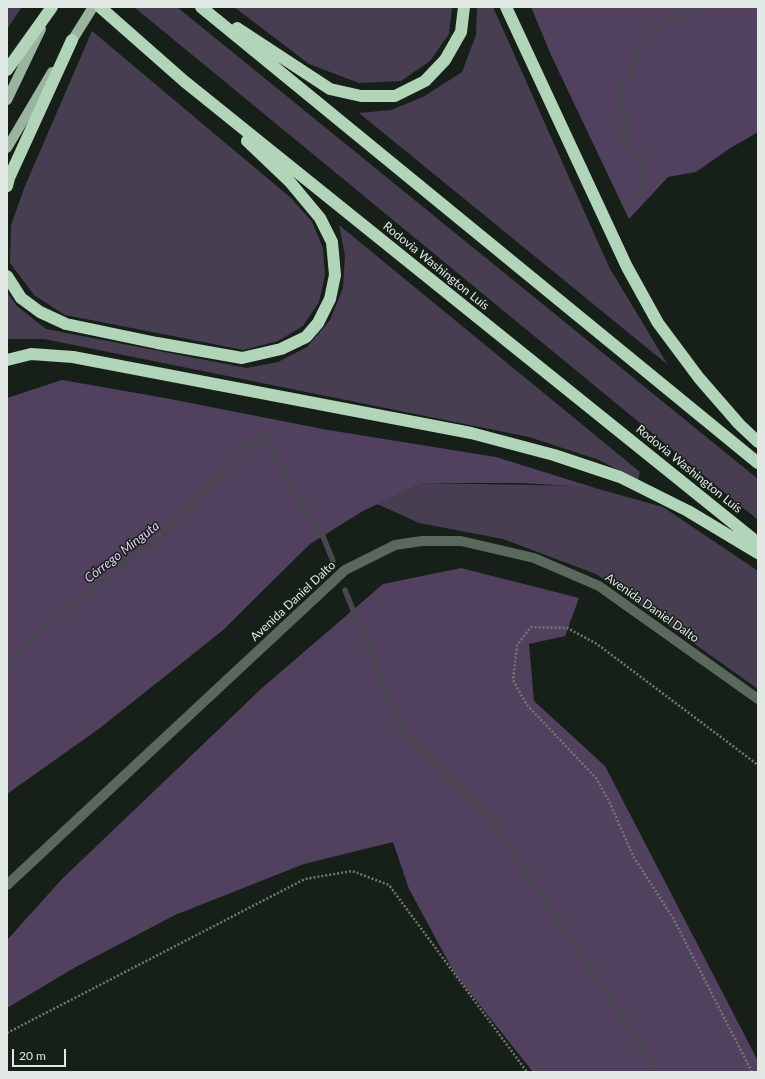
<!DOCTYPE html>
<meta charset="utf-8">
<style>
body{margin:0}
#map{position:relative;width:765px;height:1079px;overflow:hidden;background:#161f18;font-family:Lato,sans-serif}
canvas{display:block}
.frame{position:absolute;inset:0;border:8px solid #e1e7e2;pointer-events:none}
.scale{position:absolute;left:12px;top:1049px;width:54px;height:18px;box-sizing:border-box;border:2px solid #e1e7e2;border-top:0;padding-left:5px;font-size:12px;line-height:14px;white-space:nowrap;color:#e1e7e2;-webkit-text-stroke:3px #161f18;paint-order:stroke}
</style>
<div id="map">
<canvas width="765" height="1079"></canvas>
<div class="frame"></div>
<div class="scale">20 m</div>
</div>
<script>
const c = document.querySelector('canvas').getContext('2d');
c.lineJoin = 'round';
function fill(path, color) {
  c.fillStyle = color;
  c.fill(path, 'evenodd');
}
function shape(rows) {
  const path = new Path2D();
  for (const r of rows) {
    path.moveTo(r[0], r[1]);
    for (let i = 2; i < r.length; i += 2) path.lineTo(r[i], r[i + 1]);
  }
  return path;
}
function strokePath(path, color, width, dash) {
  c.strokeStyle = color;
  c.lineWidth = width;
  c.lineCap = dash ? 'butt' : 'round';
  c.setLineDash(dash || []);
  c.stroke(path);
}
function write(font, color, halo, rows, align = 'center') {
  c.font = font + ' Lato,sans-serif';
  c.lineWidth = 3;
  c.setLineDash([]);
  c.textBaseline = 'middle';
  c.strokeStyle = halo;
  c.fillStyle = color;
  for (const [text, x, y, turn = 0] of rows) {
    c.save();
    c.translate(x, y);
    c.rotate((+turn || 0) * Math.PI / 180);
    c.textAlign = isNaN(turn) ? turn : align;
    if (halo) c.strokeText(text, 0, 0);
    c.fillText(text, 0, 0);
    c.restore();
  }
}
fill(shape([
 [7,7,22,7,7,29],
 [134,7,177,7,758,479,758,520],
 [234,7,452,7,449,34,430,61,401,81,359,83,309,64],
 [477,7,493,7,609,267,668,365,359,113,391,110,423,97,462,72,476,35],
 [92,31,291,198,312,222,323,248,325,275,319,302,303,326,278,341,244,350,65,315,34,295,10,263,11,225,25,186],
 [339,225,640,472,638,480,599,460,529,437,44,339,7,339,7,292,17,306,46,329,247,368,278,362,307,347,330,320,343,288,345,256],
 [423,483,588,486,663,507,758,571,758,689,596,574,503,539,419,523,377,504]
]), '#483e51');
fill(shape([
 [531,7,758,7,758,132,729,149,696,172,668,177,629,219,551,55],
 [62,380,165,398,328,430,496,457,592,487,520,483,423,483,363,511,310,544,222,631,100,728,7,794,7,398],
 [461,568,579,598,565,636,529,644,534,701,605,766,758,1061,758,1072,533,1072,455,974,409,889,393,842,304,864,175,915,74,968,7,1008,7,940,62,879,262,688,383,584]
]), '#51415e');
strokePath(shape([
 [624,203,634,197,642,190,640,181,645,166,640,155,630,149,623,141,626,120,618,104,618,93,624,82,632,75,634,59,641,42,662,22,684,13,693,7],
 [345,590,401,730,493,821,637,1040,655,1072],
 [7,667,33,639,62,613,82,599,134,554,161,537,218,477,236,454,264,434,291,486,322,534,333,561]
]), '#4a4651', 5.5);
strokePath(shape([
 [7,1033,305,879,352,871,389,885,527,1072],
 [752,1072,673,918,633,856,609,801,596,778,527,705,513,680,517,645,531,627,567,628,597,644,758,765]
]), '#707872', 2.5, [2, 2]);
strokePath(shape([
 [7,885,345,570,395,545,422,541,461,541,534,558,599,586,758,699]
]), '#5a685d', 10);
strokePath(shape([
 [68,47,93,7],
 [7,100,41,29],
 [7,148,52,72]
]), '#99b59f', 10);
strokePath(shape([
 [100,7,184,81,758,543],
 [201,7,758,463],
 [506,7,627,267,658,323,699,378,739,424,758,442],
 [237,28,330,89,361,96,395,96,425,81,445,60,461,32,464,7],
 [7,70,52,7],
 [7,186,9,178,72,40],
 [7,276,21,298,40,312,66,324,157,343,242,358,281,349,306,337,318,323,330,299,335,275,332,242,320,218,290,182,247,141],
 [7,360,31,354,73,357,471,433,554,455,620,477,688,511,758,553]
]), '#b2d4b9', 12);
write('12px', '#e1e7e2', '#161f18', [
 ["Rodovia Washington Luís",436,266,39],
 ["Rodovia Washington Luís",689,469,39],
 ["Avenida Daniel Dalto",293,601,-43],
 ["Avenida Daniel Dalto",652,608,35]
]);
write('italic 13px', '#e3cbf8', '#161f18', [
 ["Córrego Minguta",122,552,-38]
]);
</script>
